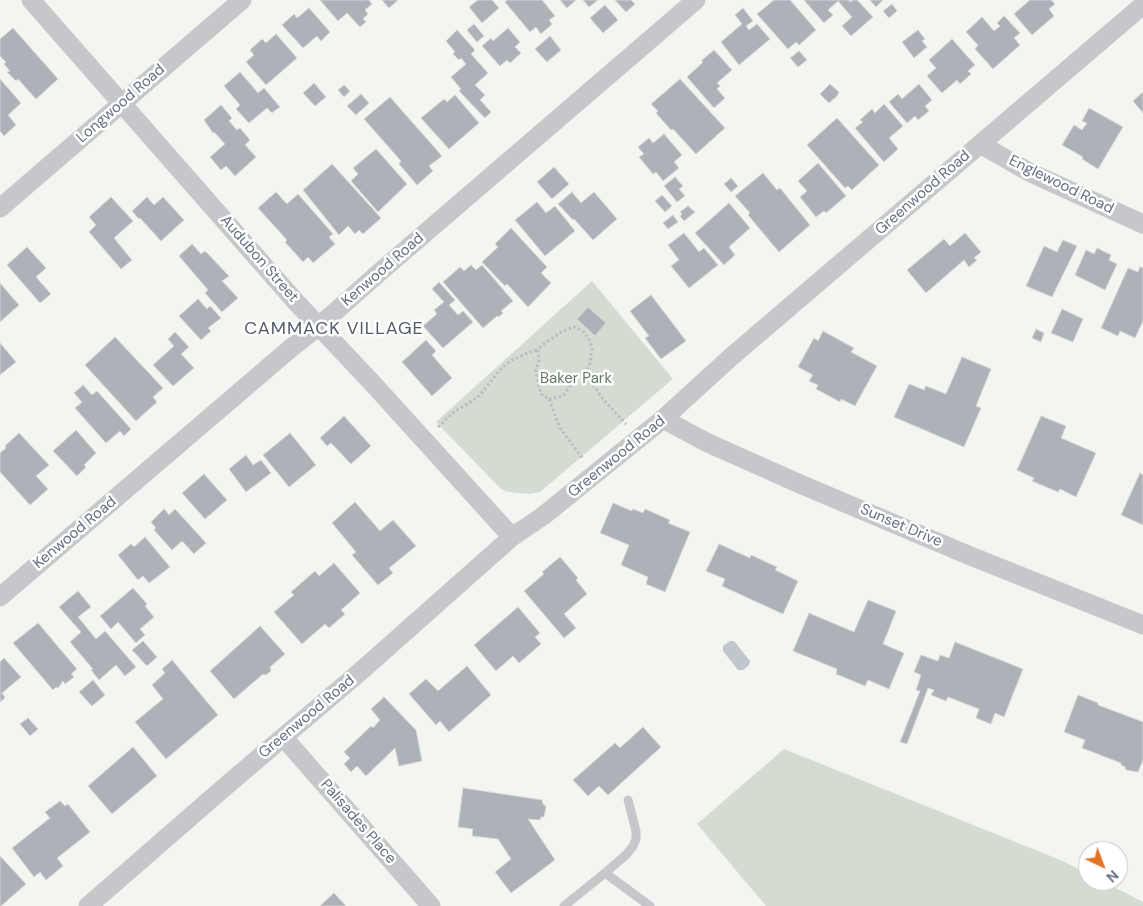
<!DOCTYPE html>
<style>
body{margin:0}
#map{position:relative;width:1143px;height:906px;overflow:hidden;background:#f4f5f1;font-family:"DM Sans",sans-serif}
canvas{display:block}
.north{position:absolute;left:1078px;top:841px;width:50px;height:50px;box-sizing:border-box;background:#fff;border:1px solid #c1c5cd;border-radius:50%;rotate:137deg;font-size:14px;font-weight:700;line-height:20px;text-align:center;color:#646f82}
.north::after{content:'';display:block;margin:auto;width:18px;height:22px;background:#e07326;clip-path:polygon(50% 0,100% 100%,50% 72%,0 100%)}
</style>
<div id="map">
<canvas width="1143" height="906"></canvas>
<div class="north">N</div>
</div>
<script>
const c = document.querySelector('canvas').getContext('2d');
c.lineJoin = 'round';
function fill(path, color) {
  c.fillStyle = color;
  c.fill(path, 'evenodd');
}
function shape(rows) {
  const path = new Path2D();
  for (const r of rows) {
    path.moveTo(r[0], r[1]);
    for (let i = 2; i < r.length; i += 2) path.lineTo(r[i], r[i + 1]);
  }
  return path;
}
function strokePath(path, color, width, dash) {
  c.strokeStyle = color;
  c.lineWidth = width;
  c.lineCap = dash ? 'butt' : 'round';
  c.setLineDash(dash || []);
  c.stroke(path);
}
function write(font, color, halo, rows, align = 'center') {
  c.font = font + ' "DM Sans",sans-serif';
  c.lineWidth = 5;
  c.setLineDash([]);
  c.textBaseline = 'middle';
  c.strokeStyle = halo;
  c.fillStyle = color;
  for (const [text, x, y, turn = 0] of rows) {
    c.save();
    c.translate(x, y);
    c.rotate((+turn || 0) * Math.PI / 180);
    c.textAlign = isNaN(turn) ? turn : align;
    if (halo) c.strokeText(text, 0, 0);
    c.fillText(text, 0, 0);
    c.restore();
  }
}
fill(shape([
 [592,281,673,379,540,492,530,494,508,492,501,489,436,422],
 [784,749,1063,861,1088,874,1088,881,1102,881,1143,902,1143,906,766,906,697,824]
]), '#d4dcd2');
fill(shape([
 [730,641,734,641,750,661,749,665,743,670,738,670,723,651,723,646]
]), '#bfc7cd');
const building = shape([
 [320,0,369,0,372,4,365,10,368,14,363,19,366,22,360,27,347,13,338,21,320,0],
 [382,0,398,0,389,8,382,0],
 [478,0,492,0,499,8,482,23,469,7,478,0],
 [507,0,542,0,555,16,549,20,552,24,541,34,536,27,530,32,505,2,507,0],
 [560,0,576,0,567,8,560,0],
 [583,0,598,0,589,7,583,0],
 [615,0,631,0,635,4,626,12,615,0],
 [774,0,790,0,816,30,799,45,796,42,788,49,757,14,774,0],
 [804,0,849,0,850,2,853,0,857,0,873,17,851,36,842,26,852,17,838,1,828,10,833,15,824,23,804,0],
 [870,0,883,0,876,7,870,0],
 [1030,0,1051,0,1055,4,1049,9,1054,16,1032,35,1014,14,1030,0],
 [892,4,897,11,889,18,883,11,892,4],
 [605,5,618,20,603,33,590,18,605,5],
 [309,8,330,32,321,41,317,36,303,48,282,25,294,14,297,18,309,8],
 [743,8,753,21,746,26,749,30,757,24,770,39,739,65,721,42,742,24,735,15,743,8],
 [1004,16,1020,33,1014,38,1020,45,993,69,975,49,978,45,966,32,982,17,994,31,1000,26,997,23,1004,16],
 [474,24,484,36,477,42,467,30,474,24],
 [13,28,58,79,36,99,18,79,16,81,7,72,10,71,4,64,6,62,0,56,0,39,13,28],
 [508,28,520,42,515,47,521,53,510,63,507,60,500,66,482,46,491,38,493,41,508,28],
 [457,30,475,50,471,54,488,73,475,85,485,95,480,100,491,112,485,118,459,91,461,89,451,77,466,64,461,58,459,60,453,54,455,52,446,41,457,30],
 [918,30,925,39,922,41,927,47,914,58,902,42,918,30],
 [276,34,297,58,266,85,246,62,254,55,250,50,262,39,266,43,276,34],
 [550,36,561,50,547,62,535,49,550,36],
 [952,39,975,65,968,71,971,74,960,84,957,80,942,93,927,76,936,68,929,60,952,39],
 [714,50,732,70,717,83,720,86,717,89,725,98,714,108,687,77,703,62,701,61,714,50],
 [799,51,807,60,798,67,790,58,799,51],
 [240,72,258,93,264,88,280,107,272,113,267,108,249,123,236,109,240,105,224,86,240,72],
 [0,79,21,103,8,115,16,125,4,136,0,131,0,79],
 [680,79,725,128,696,154,673,129,671,130,656,113,658,111,651,104,680,79],
 [314,83,326,97,315,106,303,93,314,83],
 [830,84,839,92,837,96,829,103,820,94,830,84],
 [919,84,932,100,925,106,929,111,918,120,915,116,907,123,889,102,898,94,902,99,919,84],
 [344,85,350,91,344,97,338,90,344,85],
 [1143,92,1143,113,1133,101,1143,92],
 [361,94,369,103,356,115,347,106,361,94],
 [455,95,479,123,449,149,421,118,444,99,447,102,455,95],
 [390,97,442,156,429,166,433,171,417,185,399,164,401,161,364,119,390,97],
 [884,104,903,126,889,138,898,149,884,162,855,128,863,122,860,120,872,109,875,113,884,104],
 [221,105,232,118,229,121,237,130,240,128,250,140,245,145,256,157,235,176,226,166,221,170,210,157,225,144,214,132,213,133,204,120,221,105],
 [1089,108,1123,127,1098,169,1082,159,1083,157,1062,145,1074,125,1082,130,1087,123,1082,121,1089,108],
 [837,118,879,165,852,190,848,186,845,188,807,145,837,118],
 [664,134,682,155,674,162,679,168,663,181,656,172,653,174,639,157,644,154,638,147,649,138,653,143,664,134],
 [376,149,407,184,378,212,351,181,358,174,353,168,376,149],
 [818,163,846,196,826,213,824,211,816,217,800,197,807,191,798,181,818,163],
 [332,164,381,218,363,234,359,230,355,234,348,226,339,235,303,190,332,164],
 [554,167,569,184,552,199,537,182,554,167],
 [763,173,777,190,780,188,810,225,779,252,748,215,750,213,735,196,763,173],
 [675,177,683,186,679,189,685,196,677,202,664,186,675,177],
 [731,178,738,186,731,192,724,184,731,178],
 [276,192,287,204,298,194,333,234,329,237,335,244,313,263,308,257,303,262,285,242,287,240,258,208,276,192],
 [572,192,581,203,594,192,617,219,593,240,574,219,573,220,558,204,572,192],
 [662,195,672,206,665,212,655,201,662,195],
 [111,197,133,221,114,238,132,260,121,269,89,232,96,225,89,217,111,197],
 [147,197,154,205,163,197,184,220,161,241,140,218,139,219,132,211,147,197],
 [537,202,546,213,555,206,575,231,545,256,515,220,537,202],
 [729,203,750,228,729,247,735,255,724,265,695,233,729,203],
 [688,206,695,212,684,221,680,216,682,214,680,212,688,206],
 [673,215,678,222,668,229,663,223,673,215],
 [511,228,547,267,541,273,551,283,528,307,507,284,505,286,482,262,498,247,495,244,511,228],
 [684,233,699,252,704,248,718,265,689,288,671,266,679,260,668,245,684,233],
 [965,233,981,252,974,258,977,260,969,267,964,260,926,293,907,270,944,239,950,246,965,233],
 [1063,240,1077,246,1052,297,1026,286,1044,246,1057,252,1063,240],
 [192,244,201,254,205,251,229,276,222,281,238,298,222,312,205,293,208,290,179,256,192,244],
 [27,247,46,268,36,277,51,294,40,303,7,265,27,247],
 [1097,248,1111,255,1109,260,1117,264,1105,290,1075,275,1086,250,1094,254,1097,248],
 [471,265,476,270,482,265,513,301,501,311,503,313,499,317,497,316,483,328,443,282,460,267,464,271,471,265],
 [1140,267,1143,268,1143,321,1135,338,1120,331,1118,336,1101,328,1128,268,1138,272,1140,267],
 [439,282,455,300,449,305,458,315,463,311,473,322,443,348,423,326,437,314,434,310,444,302,432,289,439,282],
 [0,283,19,305,0,322,0,283],
 [651,295,686,341,661,359,645,338,649,336,630,311,651,295],
 [198,299,207,309,210,306,221,318,208,328,211,331,201,340,179,316,198,299],
 [588,307,606,323,595,336,577,319,588,307],
 [1062,309,1083,319,1073,342,1051,333,1062,309],
 [1036,329,1044,333,1041,342,1032,338,1036,329],
 [823,331,854,348,851,352,877,366,855,406,841,399,840,402,816,389,818,385,809,381,813,375,798,367,814,338,818,341,823,331],
 [175,332,189,347,181,354,194,368,173,386,153,365,174,346,168,339,175,332],
 [115,337,163,388,153,397,157,402,136,421,85,365,115,337],
 [426,340,436,351,432,355,452,378,432,396,402,362,426,340],
 [0,343,16,362,0,375,0,343],
 [962,357,991,369,976,406,981,408,964,447,894,417,909,384,924,390,926,386,946,394,962,357],
 [83,385,92,395,97,391,131,429,124,436,120,431,106,443,75,408,82,402,74,393,83,385],
 [344,416,371,446,351,464,331,443,327,446,320,438,344,416],
 [1041,416,1066,426,1061,438,1096,453,1076,497,1060,489,1058,492,1032,481,1034,478,1017,470,1041,416],
 [76,430,96,453,84,465,86,467,77,476,53,451,76,430],
 [19,433,49,465,36,476,48,489,30,505,0,472,0,453,6,448,5,446,19,433],
 [290,433,316,465,289,487,263,455,290,433],
 [246,455,253,465,261,460,271,473,246,492,229,469,246,455],
 [1140,473,1143,475,1143,525,1121,515,1140,473],
 [204,474,227,500,205,519,182,493,204,474],
 [355,502,380,531,393,520,416,546,389,568,393,573,378,585,352,555,356,552,332,523,355,502],
 [613,503,632,511,633,509,643,513,645,509,670,520,668,523,690,532,665,592,646,584,648,577,621,565,629,545,600,533,613,503],
 [164,509,169,515,175,509,206,543,194,554,182,541,172,550,154,530,156,528,151,522,164,509],
 [145,537,170,567,149,583,143,576,138,580,118,555,131,544,134,547,145,537],
 [719,544,750,558,751,555,777,567,775,570,798,581,783,614,722,586,725,579,706,571,719,544],
 [560,557,578,578,576,580,587,594,564,614,576,628,564,638,524,591,544,574,542,572,560,557],
 [334,563,360,593,341,610,345,614,329,628,325,624,302,644,274,612,294,595,291,592,315,571,319,576,334,563],
 [133,588,147,604,145,606,154,617,140,629,145,635,136,643,118,622,111,629,100,616,133,588],
 [78,591,91,607,78,617,96,639,105,631,136,667,125,676,116,665,99,680,91,670,93,669,70,642,81,632,59,607,78,591],
 [868,600,896,611,883,644,904,653,889,689,868,680,865,686,836,674,837,669,793,651,809,613,854,632,868,600],
 [518,607,540,633,535,637,541,644,519,663,513,656,496,671,474,645,518,607],
 [38,623,77,669,71,674,74,677,65,684,63,681,58,688,56,687,53,690,13,643,38,623],
 [260,626,285,654,270,667,271,671,266,675,263,674,234,699,210,671,260,626],
 [143,641,157,657,147,666,132,650,143,641],
 [955,642,1023,669,1004,717,995,713,991,724,976,718,979,709,948,697,946,701,931,695,934,690,928,688,907,744,900,742,920,691,916,690,921,675,914,672,921,655,938,661,940,655,949,658,955,642],
 [4,658,21,677,2,693,5,698,0,702,0,662,4,658],
 [172,660,218,715,166,759,135,722,163,699,152,685,165,673,162,669,172,660],
 [467,666,491,695,449,732,440,721,436,725,409,694,426,679,438,691,467,666],
 [93,680,105,695,92,706,79,692,93,680],
 [1078,695,1098,703,1098,705,1143,722,1143,760,1138,772,1126,770,1125,767,1121,765,1121,763,1082,748,1085,740,1064,732,1078,695],
 [384,697,416,730,422,761,399,766,395,748,366,776,357,766,351,772,344,764,350,758,344,752,371,726,373,728,380,720,371,709,384,697],
 [28,718,38,729,30,736,20,724,28,718],
 [643,727,661,747,608,795,599,786,588,796,573,780,615,743,620,748,643,727],
 [133,747,157,776,112,814,88,786,133,747],
 [463,788,542,800,543,804,546,806,544,817,541,817,540,820,528,819,555,860,511,893,495,872,511,859,498,839,472,836,473,829,458,827,463,788],
 [60,801,65,806,68,804,90,832,57,858,63,866,46,880,40,872,34,877,12,848,50,818,45,812,60,801],
 [0,856,26,884,1,906,0,906,0,856],
 [334,893,346,906,320,906,334,893]
]);
fill(building, '#adb2b9');
strokePath(building, '#d6d6d4', 1);
strokePath(shape([
 [585,372,602,398,626,424],
 [549,399,563,396,572,383,587,369,590,363,592,349,590,341,584,332,579,329,574,327,563,331,542,345,538,350,539,360,536,371,541,394,549,399,560,428,583,459],
 [438,427,454,412,477,398,485,389,499,371,510,361,532,351,538,350]
]), '#bcbdc0', 3, [2.5, 2.5]);
strokePath(shape([
 [605,873,627,854,633,846,636,839,636,831,628,800],
 [564,906,605,873,650,906]
]), '#c5c7cb', 9);
strokePath(shape([
 [31,0,295,301,375,386,512,537],
 [980,144,1029,172,1143,224],
 [0,208,242,0],
 [663,419,708,443,800,484,968,555,1143,625],
 [0,597,291,348,319,326,381,271,696,0],
 [284,738,431,906],
 [88,906,227,785,361,671,512,537,543,516,663,419,731,357,1143,5]
]), '#c5c7cb', 19);
write('15px', '#646f82', '#fff', [
 ["Longwood Road",121,104,-41],
 ["Englewood Road",1061,185,26],
 ["Greenwood Road",923,193,-41],
 ["Audubon Street",259,259,49],
 ["Kenwood Road",383,270,-41],
 ["Greenwood Road",617,457,-39],
 ["Sunset Drive",901,526,23],
 ["Kenwood Road",75,533,-40],
 ["Greenwood Road",307,717,-40],
 ["Palisades Place",358,822,49]
]);
write('15px', '#637963', '#fff', [
 ["Baker Park",576,379]
]);
c.letterSpacing = '1px';
write('18px', '#525a67', '#fff', [
 ["CAMMACK VILLAGE",334,329]
]);
c.letterSpacing = '0px';
</script>
